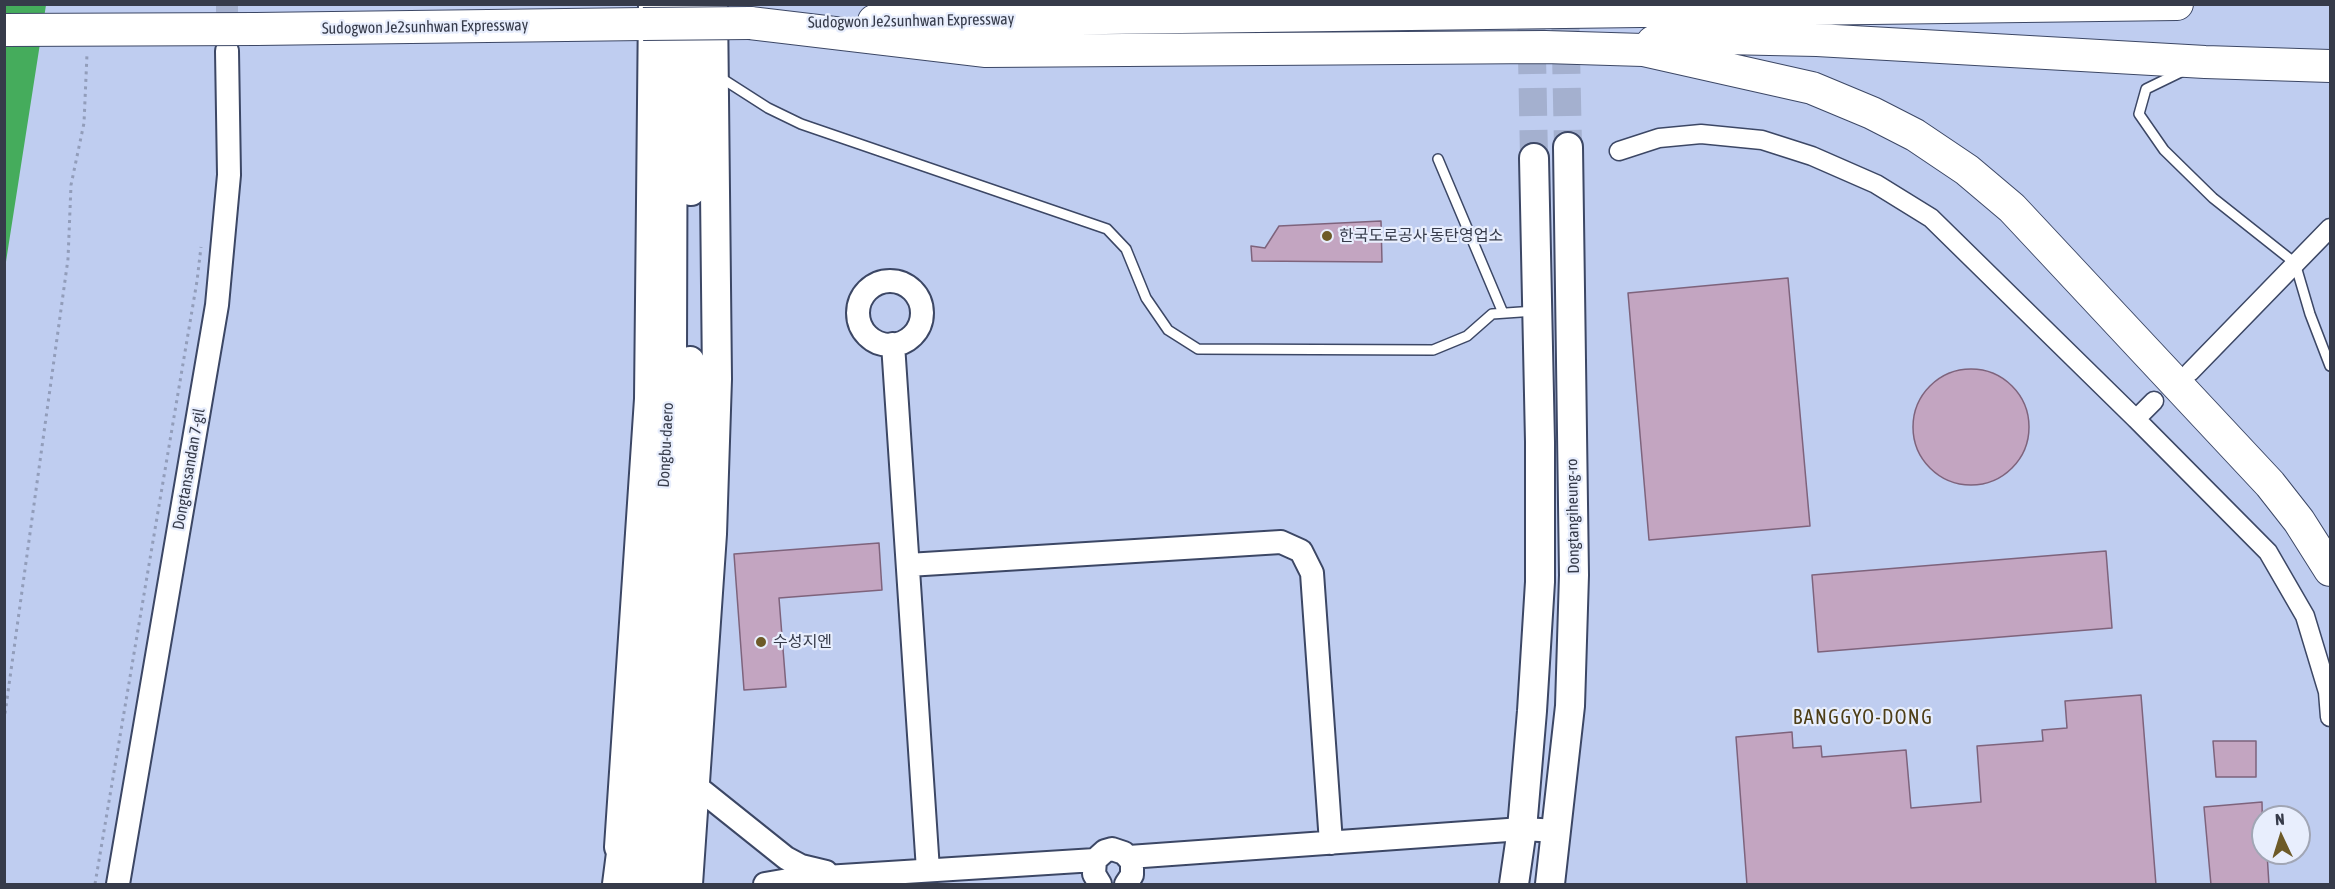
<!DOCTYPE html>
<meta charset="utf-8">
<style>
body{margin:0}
#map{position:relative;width:2335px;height:889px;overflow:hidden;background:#bfcdf0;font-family:"Asap Condensed",sans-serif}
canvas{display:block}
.frame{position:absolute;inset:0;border:6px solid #363b4a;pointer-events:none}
.north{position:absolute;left:2251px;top:805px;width:60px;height:60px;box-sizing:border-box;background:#e8eefd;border:2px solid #a1a6b5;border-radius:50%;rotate:356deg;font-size:16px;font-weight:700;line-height:24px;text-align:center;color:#363b4a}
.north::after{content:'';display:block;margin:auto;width:21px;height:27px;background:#6d5a28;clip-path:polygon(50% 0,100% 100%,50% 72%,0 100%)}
</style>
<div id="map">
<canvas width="2335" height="889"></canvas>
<div class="frame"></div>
<div class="north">N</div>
</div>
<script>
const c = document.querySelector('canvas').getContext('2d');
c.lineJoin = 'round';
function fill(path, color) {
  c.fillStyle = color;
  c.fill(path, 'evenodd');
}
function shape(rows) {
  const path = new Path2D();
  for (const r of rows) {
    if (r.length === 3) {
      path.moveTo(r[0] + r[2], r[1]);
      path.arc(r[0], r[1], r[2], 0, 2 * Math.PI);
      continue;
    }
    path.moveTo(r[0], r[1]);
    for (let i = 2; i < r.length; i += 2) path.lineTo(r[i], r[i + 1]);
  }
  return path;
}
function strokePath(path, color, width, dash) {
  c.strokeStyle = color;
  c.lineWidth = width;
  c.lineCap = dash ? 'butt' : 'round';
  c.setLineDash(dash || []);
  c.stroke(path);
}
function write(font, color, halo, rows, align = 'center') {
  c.font = font + ' "Asap Condensed","Noto Sans KR",sans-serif';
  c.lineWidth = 4.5;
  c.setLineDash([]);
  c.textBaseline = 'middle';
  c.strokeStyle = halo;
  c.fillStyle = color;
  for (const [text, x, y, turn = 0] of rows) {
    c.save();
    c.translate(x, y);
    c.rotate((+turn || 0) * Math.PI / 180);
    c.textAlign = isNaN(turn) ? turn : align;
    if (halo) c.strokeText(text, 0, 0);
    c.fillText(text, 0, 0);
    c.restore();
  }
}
fill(shape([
 [5,5,46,5,5,268]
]), '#45ac5c');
const building = shape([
 [1381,221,1382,262,1252,261,1251,246,1265,248,1279,226,1381,221],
 [1788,278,1810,526,1649,540,1628,293,1788,278],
 [1971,427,58],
 [879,543,882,590,779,598,786,687,744,690,734,554,879,543],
 [2106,551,2112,628,1818,652,1812,575,2106,551],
 [2141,695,2156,885,1747,885,1736,737,1792,732,1793,748,1821,746,1822,757,1906,750,1911,808,1981,802,1977,746,2043,741,2042,730,2067,728,2065,701,2141,695],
 [2213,741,2256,741,2256,777,2216,777,2213,741],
 [2262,802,2263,853,2267,853,2269,885,2211,885,2204,807,2262,802]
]);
fill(building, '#c3a5c1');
strokePath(building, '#7e637c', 1.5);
strokePath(shape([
 [227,4,227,42]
]), '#a4b0cf', 22, [22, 11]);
strokePath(shape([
 [1531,4,1534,158],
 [1565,4,1568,147]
]), '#a4b0cf', 28, [28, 14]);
const service = shape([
 [2183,71,2146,89,2139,114,2164,150,2213,198,2295,263,2310,314,2330,366],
 [718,76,768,108,801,124,1107,229,1126,249,1146,298,1168,330,1198,349,1433,350,1467,336,1492,314,1535,311],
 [1438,159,1503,313]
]);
const minor = shape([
 [1619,151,1659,138,1701,134,1762,140,1812,156,1876,184,1931,218,2136,419],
 [2190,372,2330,228],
 [2154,401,2136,419,2268,552,2305,616,2328,692,2330,717]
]);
const tertiary = shape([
 [890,313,32],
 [893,344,928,870],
 [908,565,1281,542,1301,551,1312,573,1331,843],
 [696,786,786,858,801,866,826,872],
 [1129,857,1522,829,1558,831],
 [118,884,217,305,229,175,227,51],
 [765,884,794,879,1095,860],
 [1100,884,1094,874,1095,860,1105,851,1112,849,1124,853,1132,862,1132,875,1126,884]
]);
const primary = shape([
 [619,847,649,399,653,4],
 [688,884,712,534,717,379,713,4],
 [1514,884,1522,829,1532,711,1540,582,1540,442,1534,158],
 [1550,884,1570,706,1574,575,1568,147]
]);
const trunk = shape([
 [691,191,693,4],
 [697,554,706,617],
 [617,884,625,822],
 [638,884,672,351,673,4],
 [662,884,688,493,690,361]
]);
const motorway = shape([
 [874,21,2177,4],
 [750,23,986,51,1545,47,1643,50,1812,88,1872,113,1915,135,1967,170,2012,208,2270,484,2299,521,2330,570],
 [256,29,643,24],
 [1653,42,1723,38,1817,40,2205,62,2330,66]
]);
strokePath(service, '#3c4765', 12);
strokePath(minor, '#3c4765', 21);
strokePath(tertiary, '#3c4765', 26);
strokePath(primary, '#3c4765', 32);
strokePath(trunk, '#3c4765', 32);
strokePath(motorway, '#3c4765', 34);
strokePath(shape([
 [4,721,68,259,71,185,84,123,87,54],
 [95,884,197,281,201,247]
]), '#929dba', 3, [3, 4.5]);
strokePath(service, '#fff', 9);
strokePath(minor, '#fff', 18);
strokePath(tertiary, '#fff', 22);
strokePath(primary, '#fff', 28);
strokePath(trunk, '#fff', 28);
strokePath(motorway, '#fff', 32);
const motorwayBridge = shape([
 [643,24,750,23],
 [4,30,256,29]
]);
strokePath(motorwayBridge, '#3c4765', 34, []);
strokePath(motorwayBridge, '#fff', 32);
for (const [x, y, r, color] of [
 [1327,236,6,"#6d5a28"],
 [761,642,6,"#6d5a28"]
]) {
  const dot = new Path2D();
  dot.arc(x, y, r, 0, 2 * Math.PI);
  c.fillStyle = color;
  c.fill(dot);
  strokePath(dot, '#e8eefd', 2);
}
write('16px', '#363b4a', '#e8eefd', [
 ["Sudogwon Je2sunhwan Expressway",911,21,-1],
 ["Sudogwon Je2sunhwan Expressway",425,27,-1],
 ["Dongbu-daero",666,445,-87],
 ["Dongtansandan 7-gil",189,469,-80],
 ["Dongtangiheung-ro",1573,516,-91]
]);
write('16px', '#363b4a', '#e8eefd', [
 ["한국도로공사 동탄영업소",1339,236],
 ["수성지엔",773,642]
], 'left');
c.letterSpacing = '1.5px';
write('20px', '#4d3e17', '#e8eefd', [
 ["BANGGYO-DONG",1863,718]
]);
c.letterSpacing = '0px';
</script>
